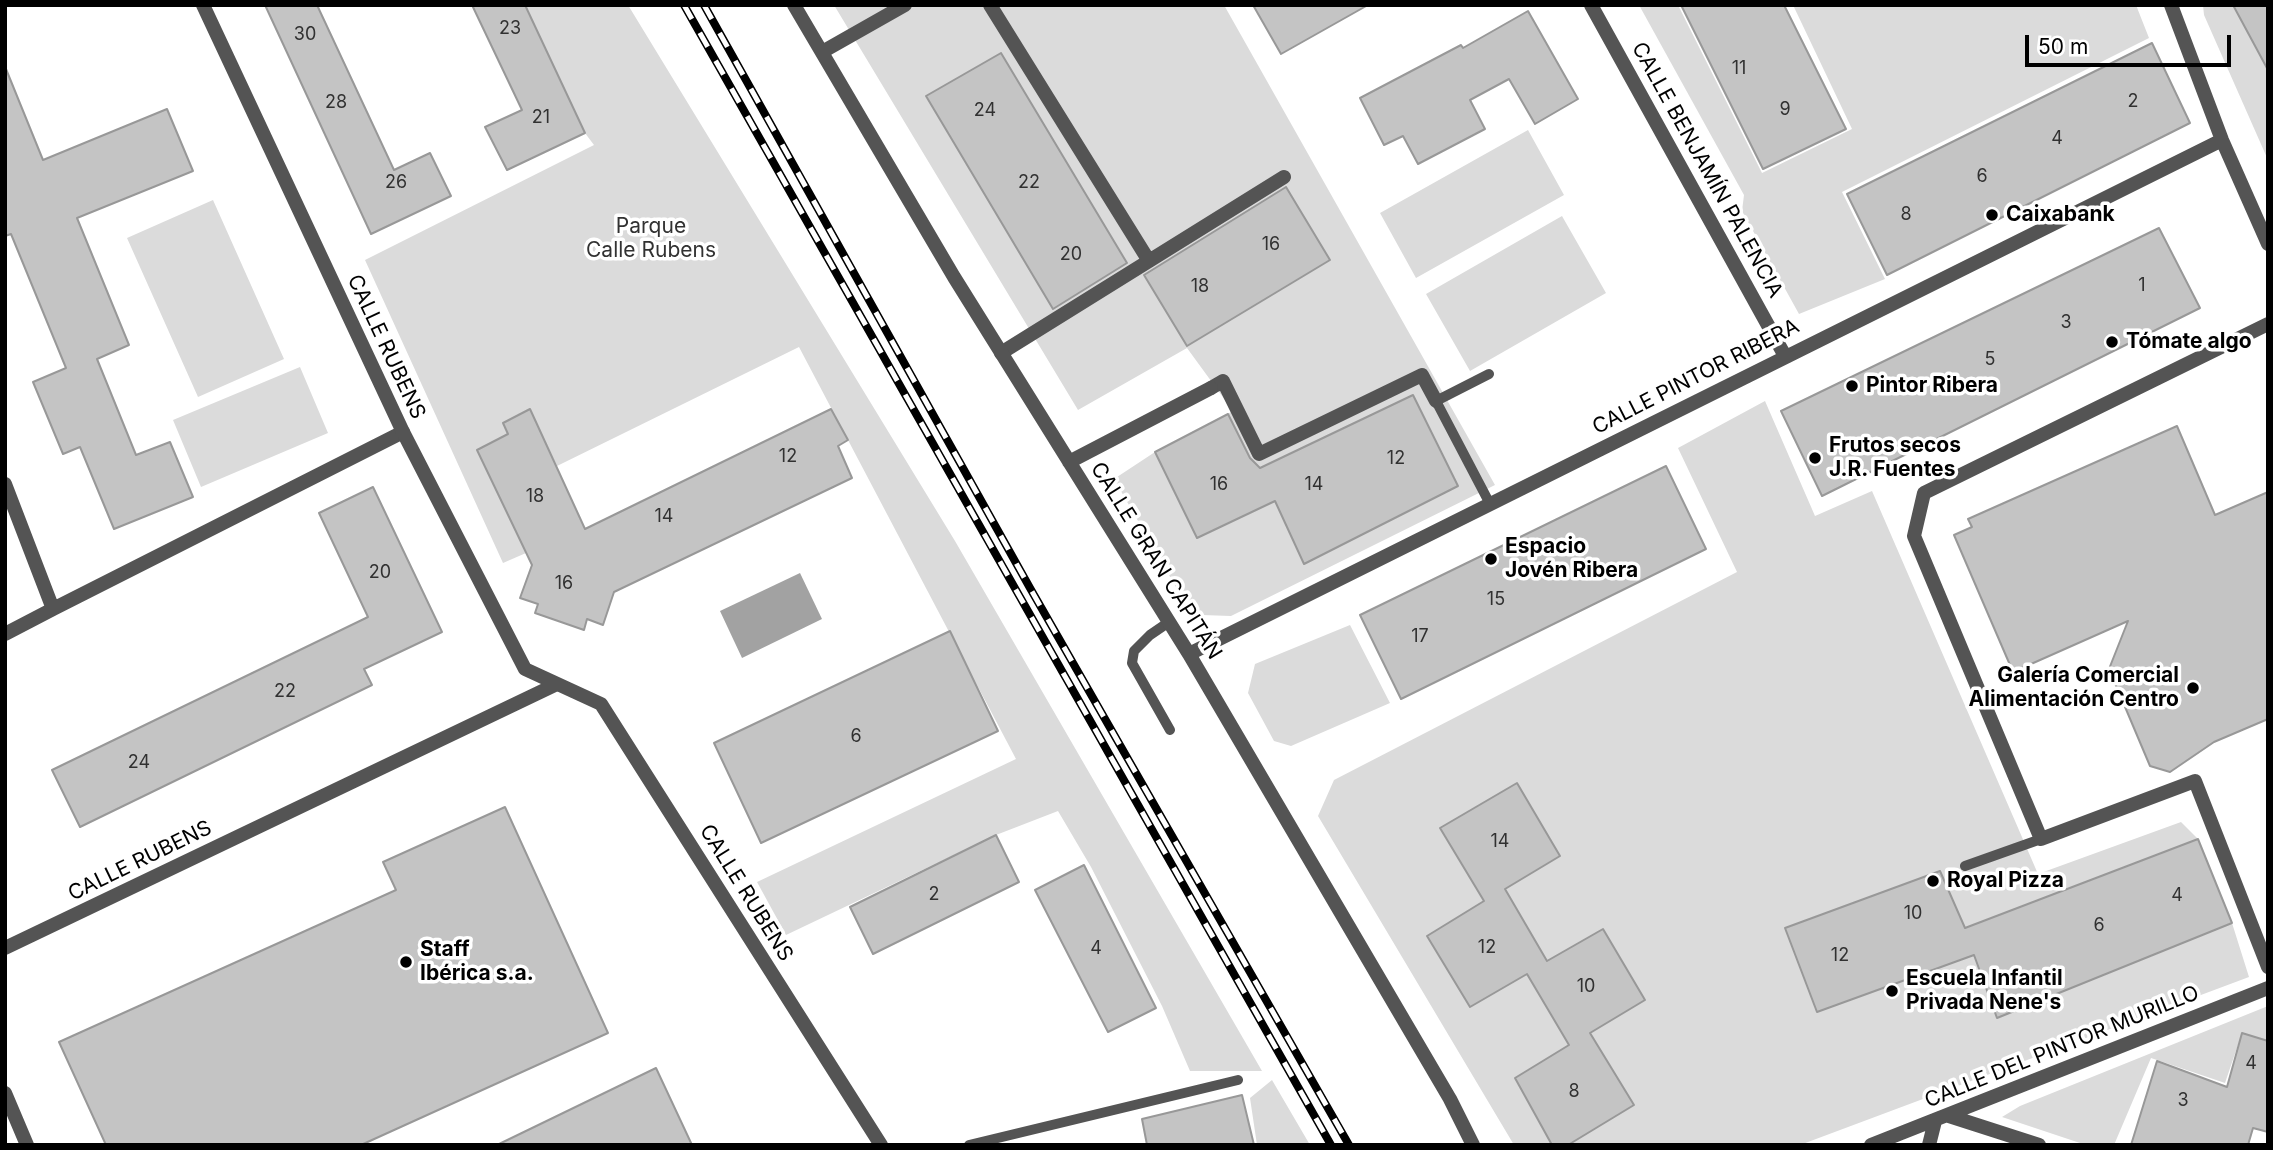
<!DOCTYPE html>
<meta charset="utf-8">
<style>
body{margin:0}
#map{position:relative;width:2273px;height:1150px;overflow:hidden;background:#fff;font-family:Inter,sans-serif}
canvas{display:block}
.frame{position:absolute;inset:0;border:7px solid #000;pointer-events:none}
.scale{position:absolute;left:2025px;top:35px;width:206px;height:32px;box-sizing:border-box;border:4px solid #000;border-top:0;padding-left:9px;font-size:21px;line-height:24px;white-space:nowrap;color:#000;-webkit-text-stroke:5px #fff;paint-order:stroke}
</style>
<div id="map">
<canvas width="2273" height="1150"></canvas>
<div class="frame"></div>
<div class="scale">50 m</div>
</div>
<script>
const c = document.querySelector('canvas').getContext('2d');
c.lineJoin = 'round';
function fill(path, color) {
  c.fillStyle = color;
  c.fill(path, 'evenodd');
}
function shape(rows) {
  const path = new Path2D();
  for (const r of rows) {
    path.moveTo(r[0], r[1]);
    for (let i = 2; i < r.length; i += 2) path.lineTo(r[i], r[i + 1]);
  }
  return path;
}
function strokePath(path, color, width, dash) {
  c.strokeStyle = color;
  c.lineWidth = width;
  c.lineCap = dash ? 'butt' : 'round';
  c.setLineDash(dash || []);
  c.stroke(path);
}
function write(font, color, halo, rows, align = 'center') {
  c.font = font + ' Inter,sans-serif';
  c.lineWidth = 7;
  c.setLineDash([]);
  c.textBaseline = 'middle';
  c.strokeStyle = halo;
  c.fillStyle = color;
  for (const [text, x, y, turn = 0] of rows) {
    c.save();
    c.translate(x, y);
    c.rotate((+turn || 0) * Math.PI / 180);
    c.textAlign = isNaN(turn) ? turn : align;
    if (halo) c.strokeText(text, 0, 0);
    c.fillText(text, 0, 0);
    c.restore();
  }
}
fill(shape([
 [525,5,628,5,955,541,1262,1071,1190,1071,1162,1006,1091,867,1058,811,996,835,786,935,757,882,1016,759,799,347,557,466,530,409,503,423,508,434,477,450,526,553,503,563,365,260,594,145,585,133],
 [834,5,1224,5,1495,485,1231,616,1202,615,1185,603,1114,479,1155,452,1233,411,1187,348,1078,410],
 [1639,5,1678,5,1762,173,1852,129,1793,5,2136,5,2149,38,1842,192,1885,279,1799,314,1742,211,1744,195],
 [2203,5,2268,5,2268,160,2204,15],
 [1528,130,1564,195,1416,278,1380,213],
 [213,200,284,359,198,397,127,238],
 [1562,216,1606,293,1470,371,1426,294],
 [300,367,328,433,201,487,173,420],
 [1765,401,1815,516,1872,491,2038,874,2181,822,2198,839,2232,923,2249,977,1800,1145,1514,1145,1318,816,1334,780,1737,572,1678,448],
 [1350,625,1390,703,1291,746,1274,741,1248,693,1255,664],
 [2268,1006,2268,1041,2242,1033,2225,1083,2151,1058,2114,1145,2086,1145,2002,1117,2020,1106],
 [1272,1080,1310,1145,1257,1145,1250,1098]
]), '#dbdbdb');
fill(shape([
 [800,573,822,619,742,658,720,611]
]), '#a2a2a2');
const building = shape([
 [265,5,317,5,394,170,430,153,451,196,371,234,265,5],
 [472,5,525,5,585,133,507,170,485,127,522,110,472,5],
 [1253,5,1368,5,1281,54,1253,5],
 [1681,5,1784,5,1846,129,1763,169,1681,5],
 [2233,5,2268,5,2268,70,2233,5],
 [1528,11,1578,99,1535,124,1509,79,1470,100,1485,129,1418,164,1403,136,1384,145,1360,98,1461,45,1463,48,1528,11],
 [2152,43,2190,123,1887,275,1847,194,2152,43],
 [1001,53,1127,263,1053,309,926,96,1001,53],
 [6,69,43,160,167,109,193,171,77,218,129,345,97,359,136,455,170,442,193,497,114,529,80,447,63,454,33,382,66,368,11,234,5,236,6,69],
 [1286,187,1330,260,1187,346,1144,275,1286,187],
 [2159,228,2200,308,1822,496,1781,411,2159,228],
 [1413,395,1458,486,1304,564,1275,501,1197,538,1155,452,1228,414,1250,458,1260,468,1413,395],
 [530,409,585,529,831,409,848,440,838,446,852,478,614,592,603,625,587,619,584,630,535,613,538,604,520,598,532,565,477,450,508,434,503,423,530,409],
 [2177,426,2215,515,2268,492,2268,719,2214,742,2170,772,2150,766,2109,669,2128,621,2013,672,1954,535,1972,527,1968,519,2177,426],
 [1666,466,1706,549,1401,699,1360,615,1666,466],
 [373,487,442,632,364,669,372,685,80,827,52,770,368,617,319,513,373,487],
 [950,631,998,731,761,843,714,743,950,631],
 [1517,783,1560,856,1505,889,1547,961,1603,929,1645,1000,1590,1033,1634,1105,1568,1145,1552,1145,1515,1078,1569,1045,1527,974,1470,1007,1427,936,1484,901,1440,828,1517,783],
 [505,807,608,1033,361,1145,106,1145,59,1042,396,890,383,862,505,807],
 [996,835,1019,882,873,954,850,907,996,835],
 [2198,839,2232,923,1997,1018,1974,955,1817,1012,1785,928,1940,871,1965,928,2198,839],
 [1084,865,1156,1008,1108,1032,1035,890,1084,865],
 [2242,1033,2268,1041,2268,1132,2253,1128,2248,1145,2131,1145,2157,1061,2227,1087,2242,1033],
 [656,1068,692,1145,497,1145,656,1068],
 [1242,1095,1254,1145,1147,1145,1142,1119,1242,1095]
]);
fill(building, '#c4c4c4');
strokePath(building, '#989898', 2);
strokePath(shape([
 [1489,374,1436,401,1490,504],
 [1169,622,1150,635,1134,651,1132,663,1170,730],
 [1965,866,2041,839],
 [969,1145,1238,1080]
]), '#545454', 10);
strokePath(shape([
 [990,5,1149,261],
 [1001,353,1284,177],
 [1211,388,1223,381,1259,454,1422,375,1436,401],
 [5,484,53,609,403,432],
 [5,634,53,609]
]), '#545454', 14);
strokePath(shape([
 [203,5,403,432,525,669,601,704,881,1145],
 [794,5,954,277,1189,654,1450,1099,1473,1145],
 [1591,5,1785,356],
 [2171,5,2222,140,2268,244],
 [822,52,905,5],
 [2268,324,1924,493,1914,536,2041,839,2195,781,2268,967],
 [1069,462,1211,388],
 [1189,654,2222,140],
 [5,948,557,684],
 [5,1093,27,1145],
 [1949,1116,2039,1145],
 [1871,1145,2268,988],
 [1929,1145,1935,1121]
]), '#545454', 14);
const rail = shape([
 [684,5,1331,1145],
 [704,5,1030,588,1349,1145]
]);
strokePath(rail, '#000', 8);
strokePath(rail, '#fff', 5, [16]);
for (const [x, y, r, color] of [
 [1992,215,7,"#000"],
 [2112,342,7,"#000"],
 [1852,386,7,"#000"],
 [1815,458,7,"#000"],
 [1491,559,7,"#000"],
 [2193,688,7,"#000"],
 [1933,881,7,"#000"],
 [406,962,7,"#000"],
 [1892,991,7,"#000"]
]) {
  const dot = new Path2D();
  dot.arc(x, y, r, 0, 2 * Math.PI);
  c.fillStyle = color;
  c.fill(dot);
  strokePath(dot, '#fff', 2.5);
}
write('18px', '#313131', null, [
 ["23",510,29],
 ["30",305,35],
 ["11",1739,69],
 ["2",2133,102],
 ["28",336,103],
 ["9",1785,110],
 ["24",985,111],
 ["21",541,118],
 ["4",2057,139],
 ["6",1982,177],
 ["26",396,183],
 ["22",1029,183],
 ["8",1906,215],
 ["16",1271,245],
 ["20",1071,255],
 ["1",2142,286],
 ["18",1200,287],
 ["3",2066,323],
 ["5",1990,360],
 ["12",788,457],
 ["12",1396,459],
 ["16",1219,485],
 ["14",1314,485],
 ["18",535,497],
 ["14",664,517],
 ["20",380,573],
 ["16",564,584],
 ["15",1496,600],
 ["17",1420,637],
 ["22",285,692],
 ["6",856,737],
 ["24",139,763],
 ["14",1500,842],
 ["2",934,895],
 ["4",2177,896],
 ["10",1913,914],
 ["6",2099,926],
 ["12",1487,948],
 ["4",1096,949],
 ["12",1840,956],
 ["10",1586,987],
 ["4",2251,1064],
 ["8",1574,1092],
 ["3",2183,1101]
]);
write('21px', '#000', '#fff', [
 ["CALLE BENJAMÍN PALENCIA",1707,170,61],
 ["CALLE RUBENS",386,347,65],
 ["CALLE PINTOR RIBERA",1696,377,-27],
 ["CALLE GRAN CAPITÁN",1156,561,58],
 ["CALLE RUBENS",140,861,-26],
 ["CALLE RUBENS",746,893,58],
 ["CALLE DEL PINTOR MURILLO",2062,1047,-22]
]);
write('bold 21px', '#000', '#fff', [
 ["Caixabank",2006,215],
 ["Tómate algo",2126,342],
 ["Pintor Ribera",1866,386],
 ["Frutos secos",1829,446],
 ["J.R. Fuentes",1829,470],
 ["Espacio",1505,547],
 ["Jovén Ribera",1505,571],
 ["Galería Comercial",2179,676,"right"],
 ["Alimentación Centro",2179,700,"right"],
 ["Royal Pizza",1947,881],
 ["Staff",420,950],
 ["Ibérica s.a.",420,974],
 ["Escuela Infantil",1906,979],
 ["Privada Nene's",1906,1003]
], 'left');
write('21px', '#323232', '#fff', [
 ["Parque",651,227],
 ["Calle Rubens",651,251]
]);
</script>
